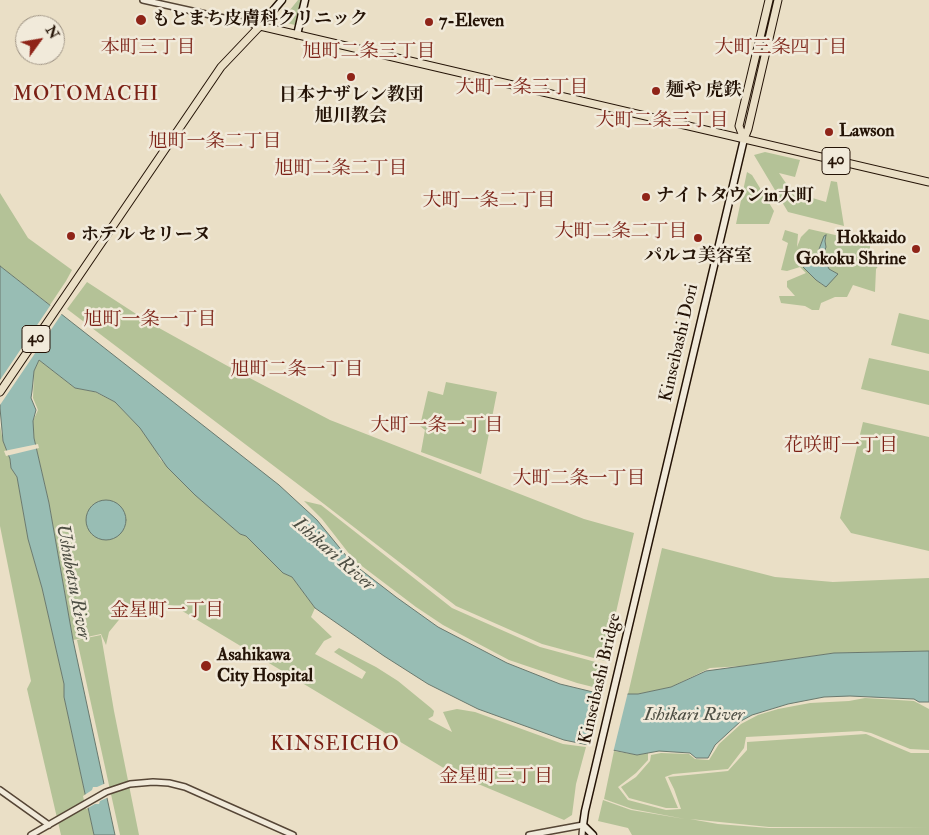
<!DOCTYPE html>
<meta charset="utf-8">
<style>
body{margin:0}
#map{position:relative;width:929px;height:835px;overflow:hidden;background:#eadfc6;font-family:"IM FELL Double Pica",serif}
canvas{display:block}
.north{position:absolute;left:15px;top:15px;width:50px;height:50px;box-sizing:border-box;background:#f1eada;border:1px solid #9f9485;border-radius:50%;rotate:58deg;font-size:14px;font-weight:700;line-height:20px;text-align:center;color:#241306}
.north::after{content:'';display:block;margin:auto;width:18px;height:22px;background:#8f2418;clip-path:polygon(50% 0,100% 100%,50% 72%,0 100%)}
</style>
<div id="map">
<canvas width="929" height="835"></canvas>
<div class="north">N</div>
</div>
<script>
const c = document.querySelector('canvas').getContext('2d');
c.lineJoin = 'round';
function fill(path, color) {
  c.fillStyle = color;
  c.fill(path, 'evenodd');
}
function shape(rows) {
  const path = new Path2D();
  for (const r of rows) {
    if (r.length === 3) {
      path.moveTo(r[0] + r[2], r[1]);
      path.arc(r[0], r[1], r[2], 0, 2 * Math.PI);
      continue;
    }
    path.moveTo(r[0], r[1]);
    for (let i = 2; i < r.length; i += 2) path.lineTo(r[i], r[i + 1]);
  }
  return path;
}
function strokePath(path, color, width, dash) {
  c.strokeStyle = color;
  c.lineWidth = width;
  c.lineCap = dash ? 'butt' : 'round';
  c.setLineDash(dash || []);
  c.stroke(path);
}
function write(font, color, halo, rows, align = 'center') {
  c.font = font + ' "IM FELL Double Pica","Noto Serif JP",serif';
  c.lineWidth = 5;
  c.setLineDash([]);
  c.textBaseline = 'middle';
  c.strokeStyle = halo;
  c.fillStyle = color;
  for (const [text, x, y, turn = 0] of rows) {
    c.save();
    c.translate(x, y);
    c.rotate((+turn || 0) * Math.PI / 180);
    c.textAlign = isNaN(turn) ? turn : align;
    if (halo) c.strokeText(text, 0, 0);
    c.fillText(text, 0, 0);
    c.restore();
  }
}
fill(shape([
 [298,0,301,0,295,25,287,23,285,16],
 [765,152,800,160,795,177,779,173,796,198,806,202,809,197,826,202,831,181,837,182,844,226,788,212,754,155],
 [747,172,752,175,774,211,769,224,736,224],
 [0,193,28,238,72,270,66,281,50,305,0,266],
 [809,229,870,243,870,252,880,264,876,269,875,292,853,285,847,297,835,297,821,303,819,310,812,310,805,306,781,303,779,296,795,296,787,287,787,281,806,273,800,267,787,271,781,270,788,243,782,240,785,230,798,234,797,247,801,237],
 [824,236,826,236,825,241,826,247,823,256,829,269,837,274,824,286,816,280,809,264,818,264,818,252],
 [87,282,150,323,242,374,330,420,584,519,634,533,605,661,542,644,456,606,324,504,67,309],
 [899,313,929,320,929,354,891,345],
 [869,358,929,371,929,405,861,389],
 [39,360,75,388,95,392,115,402,140,428,155,448,160,459,240,534,246,536,283,573,292,577,315,608,311,617,332,637,324,641,315,654,362,679,366,672,334,652,339,648,376,667,398,681,431,708,434,711,433,716,428,719,452,732,443,712,457,709,475,712,563,744,586,747,576,784,572,815,564,820,452,773,174,606,149,601,127,610,109,632,106,645,101,634,73,640,49,503,34,438,33,421,38,410,33,398,34,371],
 [446,382,497,392,481,474,421,452,425,430,420,426,428,391,443,395],
 [863,422,929,437,929,551,851,533,840,518],
 [0,426,3,441,10,459,11,468,17,477,28,539,42,588,64,684,64,697,94,835,61,835,27,689,31,681,0,526],
 [304,501,321,505,452,608,540,647,603,664,597,688,577,683,509,660,443,625,416,607,354,560,322,519],
 [662,548,775,577,833,582,929,578,929,651,834,653,743,666,710,668,671,687,638,694,628,694],
 [101,635,114,711,139,835,120,835,77,640],
 [865,698,914,701,929,709,929,750,910,749,871,733,861,731,746,737,744,748,728,769,673,774,665,777,678,808,666,808,629,798,621,787,636,777,650,761,651,755,661,753,689,754,695,759,709,760,719,744,741,724,758,715,778,709,810,703,849,701],
 [866,734,911,753,929,753,929,827,769,827,690,819,718,824,769,828,929,827,929,835,632,835,628,828,598,821,603,800,631,810,685,819,632,809,604,799,614,751,637,755,648,753,648,760,636,773,618,787,628,800,666,810,681,809,674,789,668,777,728,771,747,750,747,742]
]), '#b4c297');
const water = shape([
 [826,235,825,241,826,247,823,256,829,269,838,274,826,287,816,280,803,267,809,264,818,264,818,252,824,236,826,235],
 [0,266,279,485,317,520,352,563,396,597,438,627,507,663,560,684,593,692,606,694,638,694,671,687,706,671,743,666,834,653,929,651,929,702,919,702,914,699,850,696,824,697,788,704,752,715,741,721,715,745,708,758,696,758,690,753,659,751,637,755,564,740,478,709,428,684,384,656,315,608,292,577,283,573,246,536,240,534,195,495,167,467,140,428,115,402,96,392,75,388,39,360,34,371,32,391,31,398,36,410,33,421,34,438,49,503,73,640,115,835,94,835,64,697,64,684,42,588,28,539,17,477,11,468,10,459,3,441,0,408,0,266],
 [106,520,20]
]);
fill(water, '#98bdb4');
strokePath(water, '#6a796e', 1);
fill(shape([
 [52,303,63,312,0,405,0,380],
 [38,444,39,448,6,456,4,451],
 [599,690,628,692,613,753,586,747],
 [106,783,109,797,100,801,99,804,95,804,86,809,83,796,92,790,93,787,97,787]
]), '#eadfc6');
const tertiary = shape([
 [143,0,260,26],
 [0,790,49,825],
 [31,835,106,792,130,784,153,782,169,783,185,787,293,835],
 [529,835,583,825,582,835]
]);
const secondary = shape([
 [260,26,282,0],
 [297,35,305,0],
 [593,835,583,825,585,811,744,139]
]);
const primary = shape([
 [744,139,739,126,769,0],
 [744,139,748,129,778,0]
]);
const trunk = shape([
 [0,392,221,67,260,26,929,182]
]);
strokePath(tertiary, '#564636', 8);
strokePath(secondary, '#241306', 9);
strokePath(primary, '#241306', 9);
strokePath(trunk, '#241306', 9);
strokePath(tertiary, '#f1eada', 5);
strokePath(secondary, '#f1eada', 6);
strokePath(primary, '#eadfc6', 7);
strokePath(trunk, '#eadfc6', 7);
for (const [x, y, r, color] of [
 [141,20,6,"#8f2418"],
 [429,22,5,"#8f2418"],
 [351,77,5,"#8f2418"],
 [656,91,5,"#8f2418"],
 [829,132,5,"#8f2418"],
 [646,197,5,"#8f2418"],
 [71,236,5,"#8f2418"],
 [698,238,5,"#8f2418"],
 [916,249,5,"#8f2418"],
 [206,666,6,"#8f2418"]
]) {
  const dot = new Path2D();
  dot.arc(x, y, r, 0, 2 * Math.PI);
  c.fillStyle = color;
  c.fill(dot);
  strokePath(dot, '#f1eada', 2);
}
for (const [x, y, w] of [
 [836,161,28],
 [36,339,28]
]) {
  const box = new Path2D();
  box.roundRect(x - w / 2, y - 13.5, w, 27, 4);
  c.fillStyle = '#f1eada';
  c.fill(box);
  strokePath(box, '#241306', 1);
}
write('bold 16px', '#241306', null, [
 ["40",836,161],
 ["40",36,339]
]);
write('bold 18px', '#241306', '#f1eada', [
 ["もとまち皮膚科クリニック",152,20],
 ["7-Eleven",439,22],
 ["麺や 虎鉄",666,91],
 ["日本ナザレン教団",351,96,"center"],
 ["旭川教会",351,117,"center"],
 ["Lawson",839,132],
 ["ナイトタウンin大町",656,197],
 ["ホテル セリーヌ",81,236],
 ["Hokkaido",906,239,"right"],
 ["Gokoku Shrine",906,260,"right"],
 ["パルコ美容室",698,257,"center"],
 ["Asahikawa",217,656],
 ["City Hospital",217,677]
], 'left');
write('18px', '#241306', '#f1eada', [
 ["Kinseibashi Dori",680,343,-77],
 ["Kinseibashi Bridge",601,679,-77]
]);
write('19px', '#7a1f14', '#f1eada', [
 ["本町三丁目",148,49],
 ["大町三条四丁目",781,49],
 ["旭町二条三丁目",369,53],
 ["大町一条三丁目",522,89],
 ["大町二条三丁目",662,122],
 ["旭町一条二丁目",215,143],
 ["旭町二条二丁目",341,170],
 ["大町一条二丁目",489,202],
 ["大町二条二丁目",621,233],
 ["旭町一条一丁目",150,321],
 ["旭町二条一丁目",297,371],
 ["大町一条一丁目",437,427],
 ["花咲町一丁目",841,447],
 ["大町二条一丁目",579,480],
 ["金星町一丁目",167,612],
 ["金星町三丁目",496,778]
]);
write('italic 19px', '#4d4e43', '#f1eada', [
 ["Ishikari River",333,555,41],
 ["Ushubetsu River",72,582,79],
 ["Ishikari River",694,716]
]);
c.letterSpacing = '1px';
write('20px', '#7a1f14', '#f1eada', [
 ["MOTOMACHI",86,96],
 ["KINSEICHO",335,746]
]);
c.letterSpacing = '0px';
</script>
